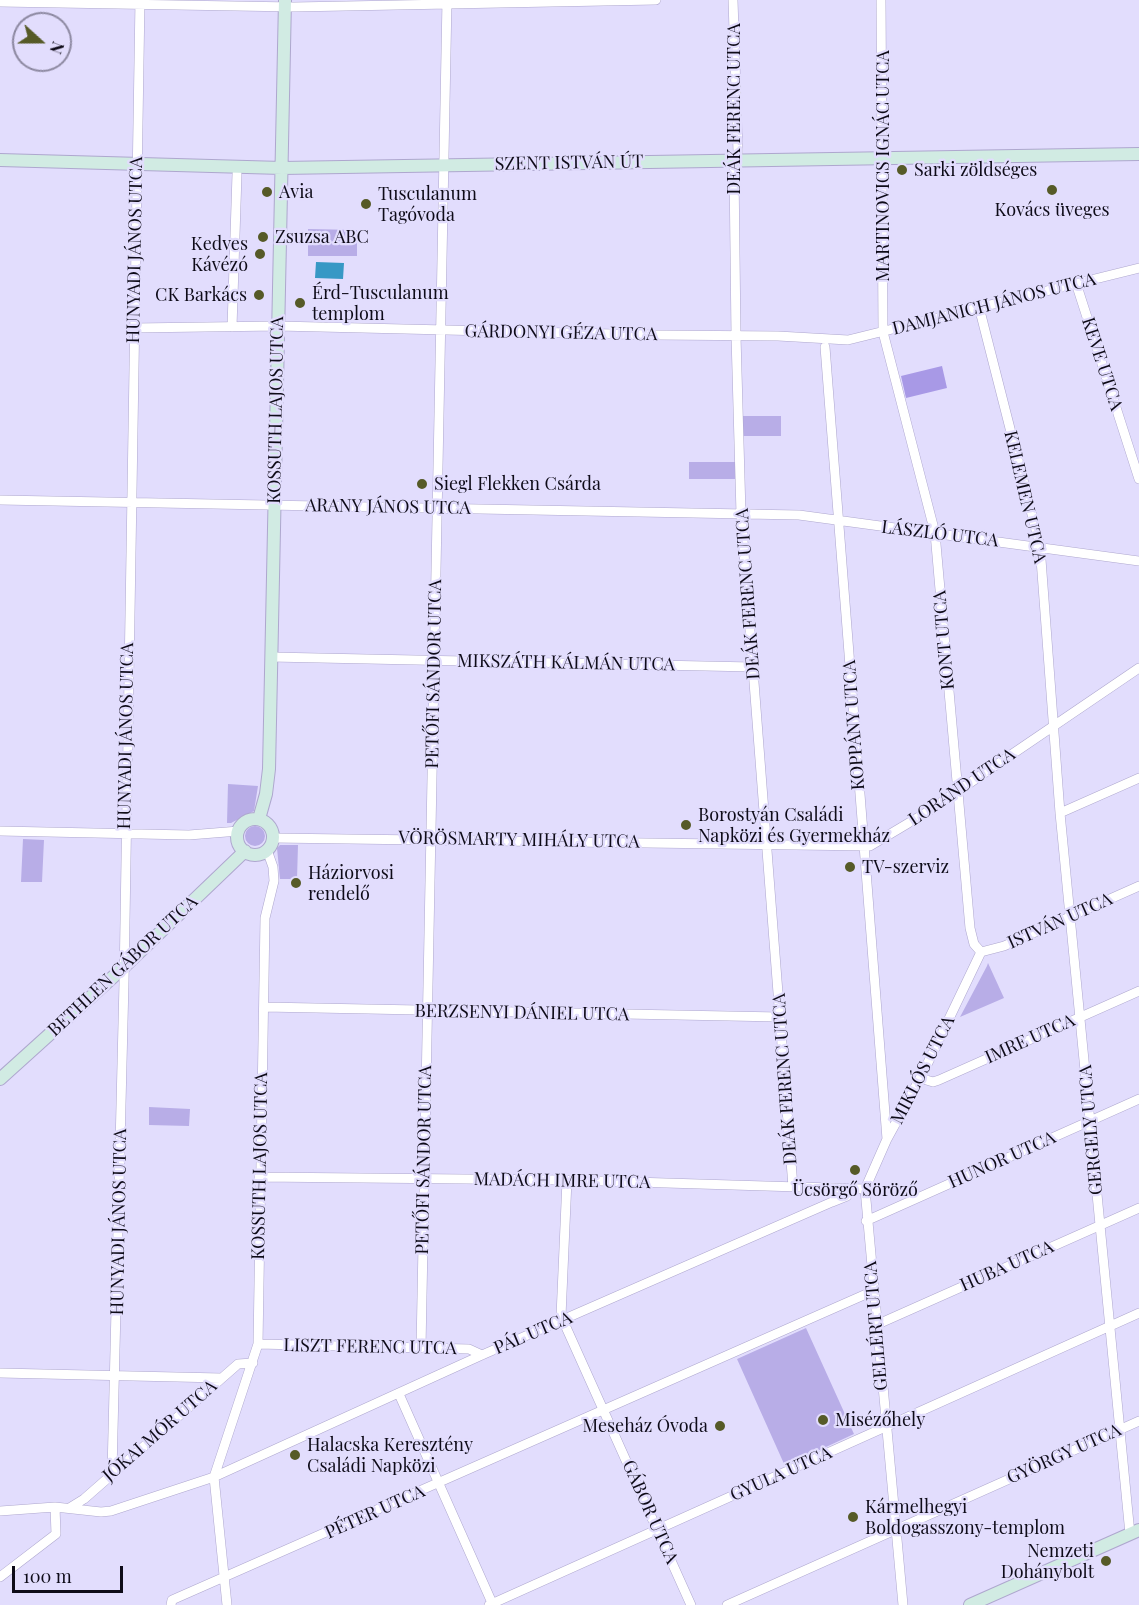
<!DOCTYPE html>
<meta charset="utf-8">
<style>
body{margin:0}
#map{position:relative;width:1139px;height:1605px;overflow:hidden;background:#e2ddfd;font-family:"Playfair Display",serif}
canvas{display:block}
.north{position:absolute;left:12px;top:12px;width:60px;height:60px;box-sizing:border-box;background:#e2ddfd;border:2px solid #8d89a1;border-radius:50%;rotate:111deg;font-size:16px;font-weight:700;line-height:24px;text-align:center;color:#0e0b18}
.north::after{content:'';display:block;margin:auto;width:21px;height:27px;background:#565a27;clip-path:polygon(50% 0,100% 100%,50% 72%,0 100%)}
.scale{position:absolute;left:12px;top:1566px;width:111px;height:27px;box-sizing:border-box;border:3px solid #0e0b18;border-top:0;padding-left:8px;font-size:18px;line-height:21px;white-space:nowrap;color:#0e0b18;-webkit-text-stroke:4px #e2ddfd;paint-order:stroke}
</style>
<div id="map">
<canvas width="1139" height="1605"></canvas>
<div class="north">N</div>
<div class="scale">100 m</div>
</div>
<script>
const c = document.querySelector('canvas').getContext('2d');
c.lineJoin = 'round';
function fill(path, color) {
  c.fillStyle = color;
  c.fill(path, 'evenodd');
}
function shape(rows) {
  const path = new Path2D();
  for (const r of rows) {
    if (r.length === 3) {
      path.moveTo(r[0] + r[2], r[1]);
      path.arc(r[0], r[1], r[2], 0, 2 * Math.PI);
      continue;
    }
    path.moveTo(r[0], r[1]);
    for (let i = 2; i < r.length; i += 2) path.lineTo(r[i], r[i + 1]);
  }
  return path;
}
function strokePath(path, color, width, dash) {
  c.strokeStyle = color;
  c.lineWidth = width;
  c.lineCap = dash ? 'butt' : 'round';
  c.setLineDash(dash || []);
  c.stroke(path);
}
function write(font, color, halo, rows, align = 'center') {
  c.font = font + ' "Playfair Display",serif';
  c.lineWidth = 4.5;
  c.setLineDash([]);
  c.textBaseline = 'middle';
  c.strokeStyle = halo;
  c.fillStyle = color;
  for (const [text, x, y, turn = 0] of rows) {
    c.save();
    c.translate(x, y);
    c.rotate((+turn || 0) * Math.PI / 180);
    c.textAlign = isNaN(turn) ? turn : align;
    if (halo) c.strokeText(text, 0, 0);
    c.fillText(text, 0, 0);
    c.restore();
  }
}
fill(shape([
 [308,229,357,230,357,256,308,256],
 [743,416,781,416,781,436,743,436],
 [689,462,735,462,735,479,689,479],
 [228,784,258,786,254,811,231,823,227,823],
 [255,836,10],
 [23,839,44,840,42,882,21,882],
 [280,845,298,845,297,879,280,879,277,848],
 [988,963,1004,998,960,1017,987,966],
 [149,1107,190,1109,189,1126,149,1125],
 [806,1328,854,1434,785,1466,737,1359]
]), '#b8ade7');
fill(shape([
 [942,366,947,388,906,398,901,376]
]), '#a899e6');
fill(shape([
 [316,262,344,263,343,279,315,278]
]), '#3798c5');
const street = shape([
 [733,0,738,152,734,169,736,336,741,514,793,1187],
 [881,0,883,332,935,533,970,928,974,944,981,952],
 [0,2,294,7,656,0],
 [1076,283,1139,479],
 [979,307,1040,546,1060,813,1130,1534],
 [232,327,237,174],
 [134,328,278,326,656,335,778,336,848,340,1139,268],
 [825,347,887,1139],
 [0,500,799,515,1139,561],
 [271,657,753,667],
 [1060,813,1139,778],
 [0,831,189,835,239,831],
 [273,838,870,846,927,812,1139,668],
 [981,952,1004,946,1139,886],
 [264,1007,780,1017],
 [920,1078,933,1082,939,1080,1139,991],
 [259,1177,567,1180,865,1189],
 [567,1180,561,1316,691,1605],
 [866,1221,1139,1099],
 [876,1325,1139,1208],
 [258,1344,469,1349,482,1355],
 [421,1348,447,0],
 [0,1373,221,1378],
 [399,1394,493,1605],
 [112,1472,124,982,140,0],
 [71,1507,84,1499,238,1364,253,1363],
 [0,1511,55,1507,101,1512,111,1511,214,1477,482,1355,832,1202,847,1196,849,1189],
 [0,1577,56,1534,55,1507],
 [171,1605,172,1600,873,1291],
 [227,1605,214,1477,258,1344,265,918,274,881,273,867,267,850],
 [489,1605,1139,1313],
 [727,1605,1139,1421],
 [903,1605,865,1189,887,1139,923,1073,981,952]
]);
const secondary = shape([
 [0,160,282,168,1139,154],
 [259,819,266,794,269,769,285,0],
 [255,837,18],
 [0,1079,124,967,245,851],
 [970,1605,1139,1530]
]);
strokePath(street, '#aea7ce', 10);
strokePath(secondary, '#aea7ce', 14);
strokePath(street, '#fff', 9);
strokePath(secondary, '#d1ebe3', 12);
for (const [x, y, r, color] of [
 [902,170,6,"#565a27"],
 [1052,190,6,"#565a27"],
 [267,192,6,"#565a27"],
 [366,204,6,"#565a27"],
 [263,237,6,"#565a27"],
 [260,254,6,"#565a27"],
 [259,295,6,"#565a27"],
 [300,303,6,"#565a27"],
 [422,484,6,"#565a27"],
 [686,825,6,"#565a27"],
 [850,867,6,"#565a27"],
 [296,883,6,"#565a27"],
 [855,1170,6,"#565a27"],
 [823,1420,6,"#565a27"],
 [720,1426,6,"#565a27"],
 [295,1455,6,"#565a27"],
 [853,1517,6,"#565a27"],
 [1106,1561,6,"#565a27"]
]) {
  const dot = new Path2D();
  dot.arc(x, y, r, 0, 2 * Math.PI);
  c.fillStyle = color;
  c.fill(dot);
  strokePath(dot, '#e2ddfd', 2);
}
write('18px', '#0e0b18', '#e2ddfd', [
 ["DEÁK FERENC UTCA",734,109,-90],
 ["SZENT ISTVÁN ÚT",569,163,-1],
 ["MARTINOVICS IGNÁC UTCA",883,166,-90],
 ["HUNYADI JÁNOS UTCA",135,250,-89],
 ["DAMJANICH JÁNOS UTCA",994,304,-14],
 ["GÁRDONYI GÉZA UTCA",561,333,1],
 ["KEVE UTCA",1102,364,72],
 ["KOSSUTH LAJOS UTCA",276,410,-89],
 ["KELEMEN UTCA",1025,497,77],
 ["ARANY JÁNOS UTCA",388,507,1],
 ["LÁSZLÓ UTCA",940,534,7],
 ["DEÁK FERENC UTCA",748,594,-94],
 ["KONT UTCA",944,640,-95],
 ["MIKSZÁTH KÁLMÁN UTCA",566,663,1],
 ["PETŐFI SÁNDOR UTCA",434,674,-89],
 ["KOPPÁNY UTCA",854,725,-94],
 ["HUNYADI JÁNOS UTCA",126,736,-89],
 ["LORÁND UTCA",962,787,-34],
 ["VÖRÖSMARTY MIHÁLY UTCA",519,840,1],
 ["ISTVÁN UTCA",1060,921,-24],
 ["BETHLEN GÁBOR UTCA",123,966,-43],
 ["BERZSENYI DÁNIEL UTCA",522,1013,1],
 ["IMRE UTCA",1030,1039,-24],
 ["MIKLÓS UTCA",923,1070,-63],
 ["DEÁK FERENC UTCA",785,1079,-94],
 ["GERGELY UTCA",1091,1130,-95],
 ["PETŐFI SÁNDOR UTCA",424,1160,-89],
 ["HUNOR UTCA",1002,1160,-24],
 ["KOSSUTH LAJOS UTCA",260,1166,-89],
 ["MADÁCH IMRE UTCA",562,1181,1],
 ["HUNYADI JÁNOS UTCA",119,1222,-89],
 ["HUBA UTCA",1007,1266,-24],
 ["GELLÉRT UTCA",876,1326,-95],
 ["PÁL UTCA",533,1333,-23],
 ["LISZT FERENC UTCA",370,1347,1],
 ["JÓKAI MÓR UTCA",160,1431,-41],
 ["GYÖRGY UTCA",1064,1454,-24],
 ["GYULA UTCA",781,1474,-24],
 ["PÉTER UTCA",375,1512,-24],
 ["GÁBOR UTCA",650,1512,66]
]);
write('18px', '#0e0b18', '#e2ddfd', [
 ["Sarki zöldséges",914,170],
 ["Avia",279,192],
 ["Tusculanum",378,194],
 ["Tagóvoda",378,215],
 ["Kovács üveges",1052,210,"center"],
 ["Zsuzsa ABC",275,237],
 ["Kedves",248,244,"right"],
 ["Kávézó",248,265,"right"],
 ["Érd-Tusculanum",312,293],
 ["templom",312,314],
 ["CK Barkács",247,295,"right"],
 ["Siegl Flekken Csárda",434,484],
 ["Borostyán Családi",698,815],
 ["Napközi és Gyermekház",698,836],
 ["TV-szerviz",862,867],
 ["Háziorvosi",308,873],
 ["rendelő",308,894],
 ["Ücsörgő Söröző",855,1190,"center"],
 ["Misézőhely",835,1420],
 ["Meseház Óvoda",708,1426,"right"],
 ["Halacska Keresztény",307,1445],
 ["Családi Napközi",307,1466],
 ["Kármelhegyi",865,1507],
 ["Boldogasszony-templom",865,1528],
 ["Nemzeti",1094,1551,"right"],
 ["Dohánybolt",1094,1572,"right"]
], 'left');
</script>
